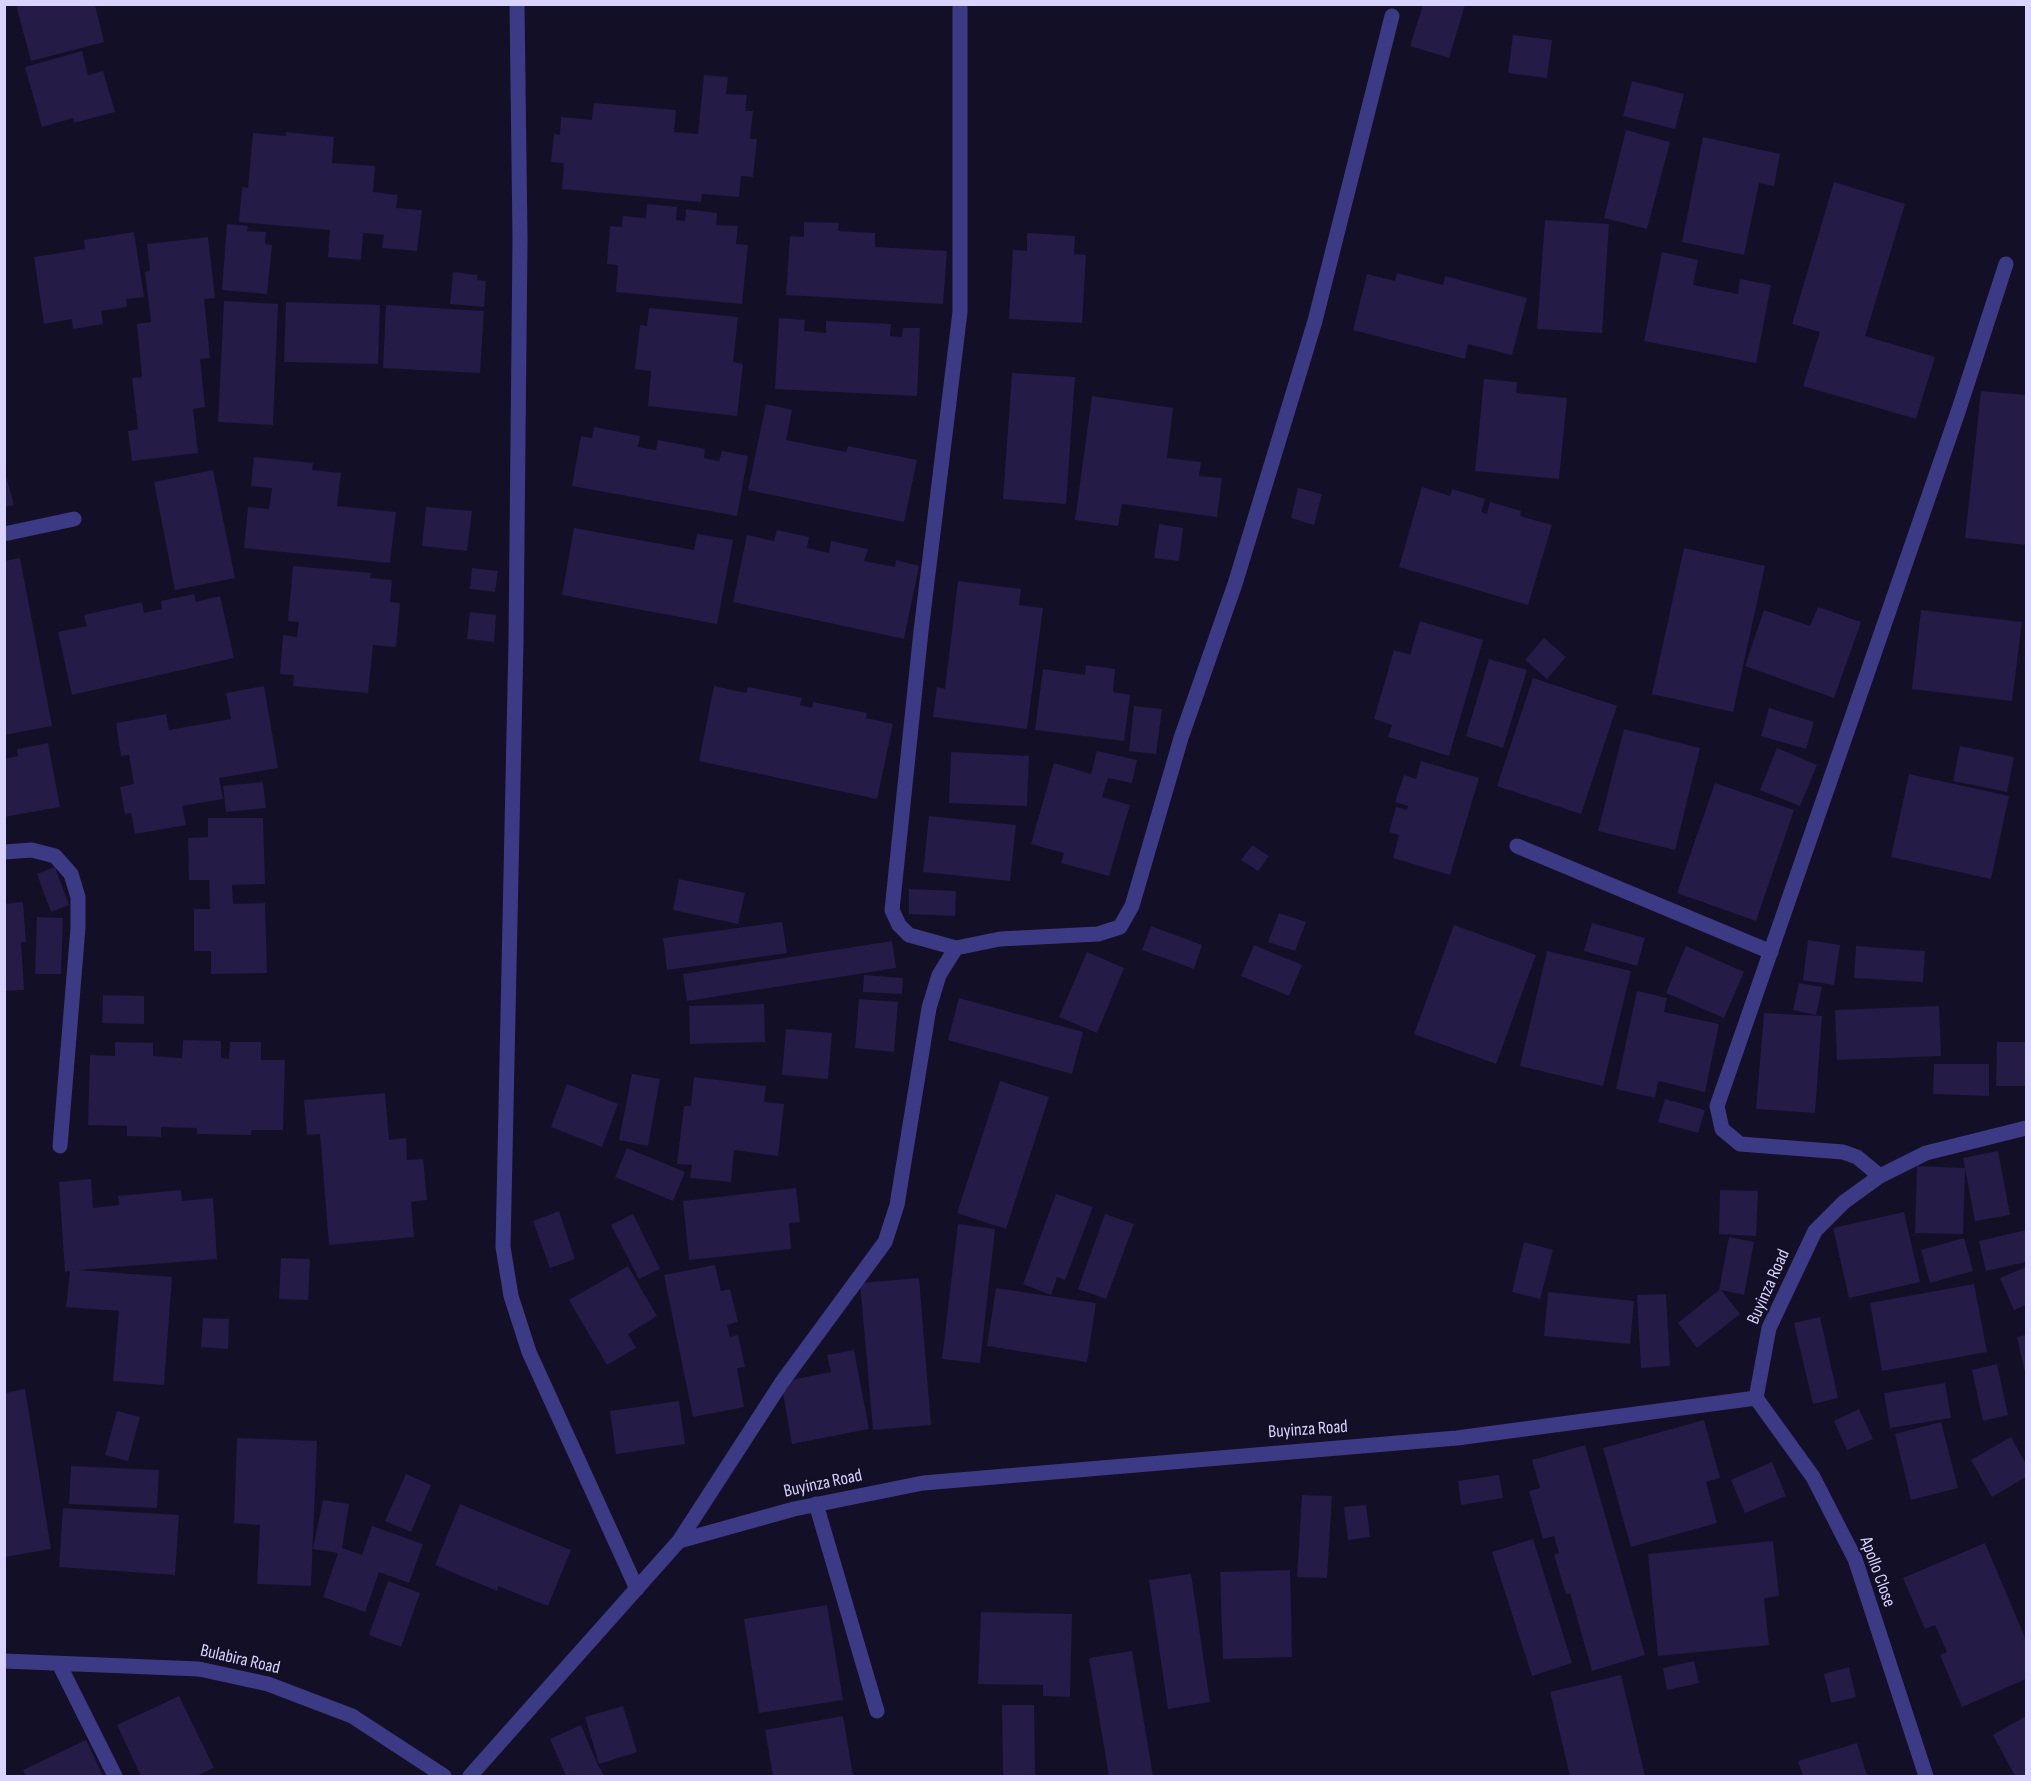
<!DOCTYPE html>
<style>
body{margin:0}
#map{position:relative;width:2031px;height:1781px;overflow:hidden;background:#130f26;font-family:"Sofia Sans Condensed",sans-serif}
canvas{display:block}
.frame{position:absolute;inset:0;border:6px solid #d9d4ff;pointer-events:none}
</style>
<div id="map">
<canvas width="2031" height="1781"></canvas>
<div class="frame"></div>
</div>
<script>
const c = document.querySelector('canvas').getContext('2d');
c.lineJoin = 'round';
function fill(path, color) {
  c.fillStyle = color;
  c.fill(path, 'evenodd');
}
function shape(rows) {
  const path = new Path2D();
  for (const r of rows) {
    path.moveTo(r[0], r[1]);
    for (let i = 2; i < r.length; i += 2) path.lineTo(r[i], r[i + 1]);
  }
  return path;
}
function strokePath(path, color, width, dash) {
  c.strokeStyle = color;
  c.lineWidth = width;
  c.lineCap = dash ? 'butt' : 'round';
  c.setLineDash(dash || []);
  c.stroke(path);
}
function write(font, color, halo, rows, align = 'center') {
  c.font = font + ' "Sofia Sans Condensed",sans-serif';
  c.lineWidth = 4.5;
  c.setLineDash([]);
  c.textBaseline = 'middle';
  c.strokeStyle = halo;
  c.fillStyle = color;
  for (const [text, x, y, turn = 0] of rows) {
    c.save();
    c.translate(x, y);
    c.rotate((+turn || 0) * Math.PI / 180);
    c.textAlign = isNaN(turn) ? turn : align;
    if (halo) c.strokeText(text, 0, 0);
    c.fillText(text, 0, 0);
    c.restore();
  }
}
fill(shape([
 [16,5,95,5,104,42,31,61],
 [1423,5,1465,5,1449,58,1410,46],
 [1513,35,1552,40,1547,78,1508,73],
 [82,51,88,75,103,71,115,112,74,123,73,118,42,127,25,67],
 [704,75,728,77,726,94,747,95,745,111,753,111,750,139,757,139,753,177,741,176,739,197,702,194,701,202,562,189,564,163,551,162,554,134,560,135,561,117,592,120,594,103,676,110,674,132,698,134],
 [1632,81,1684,94,1675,129,1623,116],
 [1626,130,1670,142,1647,229,1604,218],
 [286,132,334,137,332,163,375,166,373,192,398,195,396,208,422,210,417,251,382,248,384,235,363,233,361,260,328,257,330,230,239,222,242,187,248,188,253,133,286,136],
 [1703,137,1780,154,1774,186,1759,183,1744,255,1682,242],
 [1834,182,1905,204,1865,336,1935,357,1916,419,1803,386,1820,332,1792,324],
 [647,204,677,207,676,220,685,221,686,209,717,213,716,225,738,226,736,244,748,245,742,304,616,292,618,265,607,264,610,226,622,227,623,216,646,218],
 [1545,220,1609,224,1602,333,1537,329],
 [804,222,839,223,838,231,875,233,875,247,947,251,943,304,786,295,790,236,804,237],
 [227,224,248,226,247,231,266,232,265,244,272,245,267,294,222,290],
 [134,232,144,297,126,299,127,307,101,311,103,324,73,329,72,319,44,324,34,257,85,249,84,240],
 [1027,233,1075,236,1074,254,1086,255,1082,323,1009,319,1013,250,1027,251],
 [208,237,215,298,204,299,210,358,200,359,205,407,193,409,198,453,132,461,128,431,138,429,132,378,142,377,137,324,151,322,145,272,150,271,147,244],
 [1662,252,1698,260,1693,285,1738,294,1740,279,1771,285,1756,363,1644,341],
 [453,272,478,275,477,280,486,281,484,307,450,304],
 [1397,273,1443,285,1445,276,1527,298,1512,355,1468,344,1465,359,1353,330,1367,274,1395,281],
 [224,301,278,304,273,425,218,422],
 [286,302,380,305,378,364,284,362],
 [386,305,484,311,480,373,383,368],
 [649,308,738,317,733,362,743,364,737,416,648,406,651,371,635,369,640,325,647,326],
 [779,318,805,320,804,331,826,333,826,321,891,324,890,336,902,337,903,328,920,328,917,396,775,389],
 [1012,373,1075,377,1066,504,1003,499],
 [1484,379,1517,382,1516,393,1567,398,1559,479,1475,471],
 [1981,391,2026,395,2026,545,1965,538],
 [1092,396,1173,408,1167,458,1201,462,1199,476,1222,478,1217,517,1122,504,1118,526,1075,520],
 [766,404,792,410,786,440,846,452,848,446,917,460,904,522,748,490],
 [594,427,640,436,638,447,656,450,658,440,705,449,704,458,719,461,722,451,748,456,737,516,572,486,581,436,592,438],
 [254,457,313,463,312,470,341,473,337,506,396,512,390,563,244,548,248,507,269,509,272,488,251,486],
 [4,469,14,505,4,507],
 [213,470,235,578,175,590,154,482],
 [1422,487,1450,496,1452,489,1485,499,1481,512,1487,514,1490,502,1521,511,1520,516,1552,525,1528,605,1399,567],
 [1298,488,1322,494,1314,525,1291,518],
 [426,507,472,511,467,551,422,546],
 [1159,524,1183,528,1179,561,1154,558],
 [574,528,694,550,697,534,733,540,717,624,562,595],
 [777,530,809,537,807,548,829,553,831,541,868,549,864,561,895,567,896,560,919,566,904,639,733,602,747,535,774,541],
 [1684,548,1765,566,1733,712,1652,694],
 [20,558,52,726,4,735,4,561],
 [293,566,371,573,370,578,392,580,390,602,400,603,396,647,373,645,368,693,293,686,294,675,280,674,283,635,297,637,299,622,288,621],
 [472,568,498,571,495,592,470,589],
 [958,581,1021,589,1019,605,1043,608,1027,729,933,717,937,687,945,689],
 [194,594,196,602,220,596,234,658,72,695,58,632,87,626,84,615,142,602,144,613,162,609,161,601],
 [1818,607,1861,622,1834,698,1745,666,1764,610,1810,626],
 [1921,610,2022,622,2012,701,1912,689],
 [470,612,496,615,494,642,467,639],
 [1420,621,1483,640,1449,756,1388,737,1392,725,1374,719,1394,650,1410,655],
 [1544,638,1566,657,1547,679,1525,660],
 [1489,659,1527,670,1503,748,1466,736],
 [1086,665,1115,669,1113,692,1130,695,1124,741,1035,730,1043,669,1085,675],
 [1533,678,1617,706,1581,814,1497,786],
 [264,686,278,768,219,778,223,799,182,806,186,825,135,834,131,813,125,814,120,787,134,784,129,755,121,756,116,723,166,714,169,730,231,719,226,693],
 [714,686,746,693,748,687,802,698,800,705,812,708,813,702,867,713,866,718,893,724,877,799,699,761],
 [1134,706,1162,709,1156,754,1129,751],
 [1769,708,1814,722,1806,749,1761,736],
 [1624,729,1700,748,1675,850,1598,831],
 [48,743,60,807,4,817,4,759,18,756,17,749],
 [1960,746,2014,757,2007,792,1953,781],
 [1777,748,1817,765,1800,806,1760,790],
 [1097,751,1137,760,1132,783,1108,778,1102,797,1130,805,1109,876,1061,863,1064,853,1031,844,1054,763,1091,774],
 [951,752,1029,756,1027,806,949,803],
 [1421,761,1479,778,1450,875,1393,858,1399,835,1389,832,1396,807,1407,810,1408,806,1395,802,1404,775,1416,779],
 [1909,774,2009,796,1991,879,1891,857],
 [263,782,266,808,226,812,223,786],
 [1715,783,1794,810,1756,921,1677,893],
 [929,816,1016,825,1010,881,923,872],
 [208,818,263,818,265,884,232,885,233,904,265,903,267,973,211,974,211,951,194,951,194,909,210,909,209,880,189,880,188,838,208,837],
 [1252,845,1269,856,1258,871,1241,860],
 [55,867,69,905,51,912,37,874],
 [679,879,745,893,738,924,673,910],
 [909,889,956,891,955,916,909,914],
 [23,902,26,942,21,942,24,990,4,991,4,904],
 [1279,913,1306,922,1295,951,1268,942],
 [37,917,63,918,61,974,35,974],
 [782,922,787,953,667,970,663,938],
 [1592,923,1645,938,1637,966,1584,951],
 [1454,925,1536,955,1496,1064,1414,1034],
 [1151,926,1202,945,1194,969,1142,950],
 [1808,940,1840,945,1834,985,1803,980],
 [892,941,896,968,687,1001,683,974],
 [1254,945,1302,965,1289,996,1241,976],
 [1686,946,1744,972,1724,1018,1666,993],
 [1856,946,1925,951,1923,982,1854,978],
 [1547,951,1631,971,1603,1086,1520,1066],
 [1087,952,1124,968,1097,1033,1059,1017],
 [864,975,903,978,902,994,863,992],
 [1799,983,1822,987,1816,1015,1793,1010],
 [1637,991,1667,998,1664,1012,1719,1024,1705,1092,1658,1081,1655,1098,1616,1089],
 [103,995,144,996,144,1024,102,1023],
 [959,998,1083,1032,1072,1074,948,1040],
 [859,999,898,1002,894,1052,855,1048],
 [764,1004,765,1042,690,1044,689,1006],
 [1939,1006,1941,1056,1837,1060,1835,1010],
 [1764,1013,1822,1016,1815,1113,1756,1109],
 [786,1029,832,1033,828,1079,782,1075],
 [183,1040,221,1041,221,1058,229,1059,230,1042,261,1042,261,1060,285,1060,283,1130,251,1130,251,1135,197,1134,197,1128,161,1127,161,1137,127,1136,127,1126,88,1125,90,1055,115,1056,115,1042,153,1043,153,1056,182,1058],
 [1997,1042,2026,1042,2026,1086,1996,1086],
 [1934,1064,1989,1064,1989,1096,1933,1094],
 [632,1074,660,1079,648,1146,619,1140],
 [694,1077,766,1086,764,1102,784,1104,778,1156,734,1150,731,1182,690,1178,692,1165,677,1164,684,1106,691,1106],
 [1000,1081,1049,1097,1006,1229,957,1213],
 [567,1084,618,1104,602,1147,551,1127],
 [385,1093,389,1140,406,1138,407,1160,423,1159,427,1200,411,1202,414,1237,329,1245,320,1134,307,1135,304,1100],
 [1665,1099,1705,1110,1698,1133,1658,1122],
 [627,1148,685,1172,673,1201,615,1177],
 [1998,1151,2010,1215,1975,1221,1965,1168,1963,1234,1915,1233,1917,1166,1965,1168,1963,1158],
 [91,1179,93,1208,119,1205,118,1196,181,1190,182,1201,213,1198,217,1259,78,1270,172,1277,164,1385,113,1381,119,1311,66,1307,70,1271,65,1272,59,1182],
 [796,1188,800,1222,789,1223,791,1249,689,1260,683,1201],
 [1720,1190,1758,1191,1756,1236,1719,1234],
 [1056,1194,1093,1207,1065,1280,1057,1277,1051,1295,1023,1284],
 [559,1211,575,1259,550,1268,533,1221],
 [1904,1212,1920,1282,1849,1298,1833,1228],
 [633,1214,660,1269,639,1279,611,1225],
 [1105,1214,1134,1224,1106,1299,1078,1289],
 [958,1224,995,1229,980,1363,942,1359],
 [2026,1230,2026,1262,1986,1271,1979,1241],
 [1729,1237,1754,1242,1744,1295,1721,1290,1740,1314,1697,1348,1678,1323,1719,1290],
 [1964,1238,1973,1271,1930,1283,1921,1250],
 [1524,1242,1553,1250,1540,1299,1512,1292],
 [281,1258,310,1259,308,1300,279,1299],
 [715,1265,721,1291,730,1289,738,1322,727,1325,730,1337,738,1335,745,1367,737,1368,744,1407,693,1417,664,1275],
 [628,1266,657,1316,628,1334,636,1348,607,1365,569,1300],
 [2026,1267,2026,1305,2014,1310,2000,1278],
 [919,1278,931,1425,873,1430,860,1283],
 [1974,1284,1987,1352,1882,1371,1870,1303],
 [996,1288,1096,1303,1087,1362,987,1346],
 [1548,1292,1634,1301,1630,1344,1544,1336],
 [1666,1294,1670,1366,1641,1368,1637,1295],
 [1820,1317,1838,1398,1813,1404,1794,1323],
 [203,1318,229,1319,228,1349,201,1347],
 [2026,1335,2026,1377,2017,1337],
 [854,1350,869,1429,792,1444,781,1382,831,1372,827,1355],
 [1997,1364,2008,1415,1983,1421,1972,1370],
 [1945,1383,1951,1418,1890,1428,1884,1393],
 [25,1389,51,1549,5,1557,5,1393],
 [679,1401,685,1444,616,1454,610,1411],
 [1859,1409,1873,1439,1847,1450,1834,1421],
 [117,1411,140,1417,128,1461,105,1455],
 [1704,1420,1720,1478,1706,1482,1717,1523,1631,1547,1603,1448],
 [1941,1422,1958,1488,1911,1500,1895,1434],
 [2011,1437,2026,1464,2026,1477,1992,1497,1971,1460],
 [237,1438,317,1441,311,1586,257,1584,260,1525,234,1523],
 [1585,1445,1645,1655,1592,1671,1570,1593,1566,1594,1554,1555,1559,1553,1554,1536,1543,1539,1529,1491,1540,1488,1532,1460],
 [1772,1462,1786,1496,1745,1513,1731,1480],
 [71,1466,159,1470,157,1508,69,1504],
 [406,1474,431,1485,411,1532,385,1521],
 [1499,1475,1503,1498,1461,1505,1458,1481],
 [1302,1495,1332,1496,1327,1578,1297,1577],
 [323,1500,349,1504,342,1548,362,1555,372,1526,423,1544,409,1583,379,1572,365,1612,323,1597,338,1553,313,1549],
 [460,1504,571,1550,548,1606,498,1586,497,1591,435,1565],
 [1366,1505,1370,1537,1348,1540,1344,1507],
 [63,1508,179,1515,175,1575,59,1567],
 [1533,1539,1572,1663,1532,1676,1492,1552],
 [1773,1541,1779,1596,1764,1598,1769,1645,1658,1656,1648,1554],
 [1985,1543,2026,1640,2026,1679,1962,1707,1940,1655,1947,1652,1935,1625,1925,1629,1903,1578],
 [1290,1570,1292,1657,1223,1659,1220,1572],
 [1191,1574,1210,1702,1168,1709,1149,1580],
 [388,1581,420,1593,401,1647,369,1635],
 [827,1605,843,1700,759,1713,744,1619],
 [981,1612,1072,1614,1070,1697,1043,1696,1043,1685,978,1684],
 [1132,1651,1153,1776,1109,1776,1089,1658],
 [1694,1661,1699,1683,1667,1690,1663,1668],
 [1849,1667,1856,1697,1831,1703,1824,1674],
 [1621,1675,1645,1776,1570,1776,1550,1692],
 [179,1696,214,1768,196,1776,141,1776,117,1725],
 [1002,1705,1034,1705,1035,1776,1003,1776],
 [623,1706,637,1752,599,1764,585,1717],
 [843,1716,853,1776,773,1776,765,1730],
 [2026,1716,2026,1776,2015,1776,1993,1735],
 [581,1725,597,1763,604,1776,566,1776,550,1739],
 [86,1740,103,1776,26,1776,23,1770],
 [1857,1743,1867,1776,1803,1776,1798,1761]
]), '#241b47');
strokePath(shape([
 [517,4,520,239,516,641,503,1247,511,1296,529,1352,637,1589],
 [4,534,74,519],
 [1517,846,1771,952],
 [4,852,32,850,55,856,71,874,78,897,78,928,60,1146],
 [956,948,909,935,899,925,892,910,921,631,960,312,960,4],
 [1880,1176,1857,1157,1843,1152,1740,1144,1722,1129,1717,1106,1959,409,2006,264],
 [1756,1398,1813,1477,1855,1559,1926,1776],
 [816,1504,877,1711],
 [679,1541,782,1382,885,1242,897,1205,929,1008,939,975,956,948,1000,939,1098,934,1120,927,1132,906,1181,738,1235,584,1315,321,1392,16],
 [4,1661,199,1669,268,1684,352,1716,444,1776],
 [59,1664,115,1776],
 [470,1776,679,1541,794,1509,923,1483,1457,1438,1756,1398,1769,1328,1815,1231,1844,1202,1880,1176,1926,1153,2026,1128]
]), '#3d3a85', 15);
write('18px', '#d9d4ff', '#130f26', [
 ["Buyinza Road",1769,1287,-66],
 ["Buyinza Road",1308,1430,-4],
 ["Buyinza Road",823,1484,-12],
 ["Apollo Close",1877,1572,70],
 ["Bulabira Road",240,1660,13]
]);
</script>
